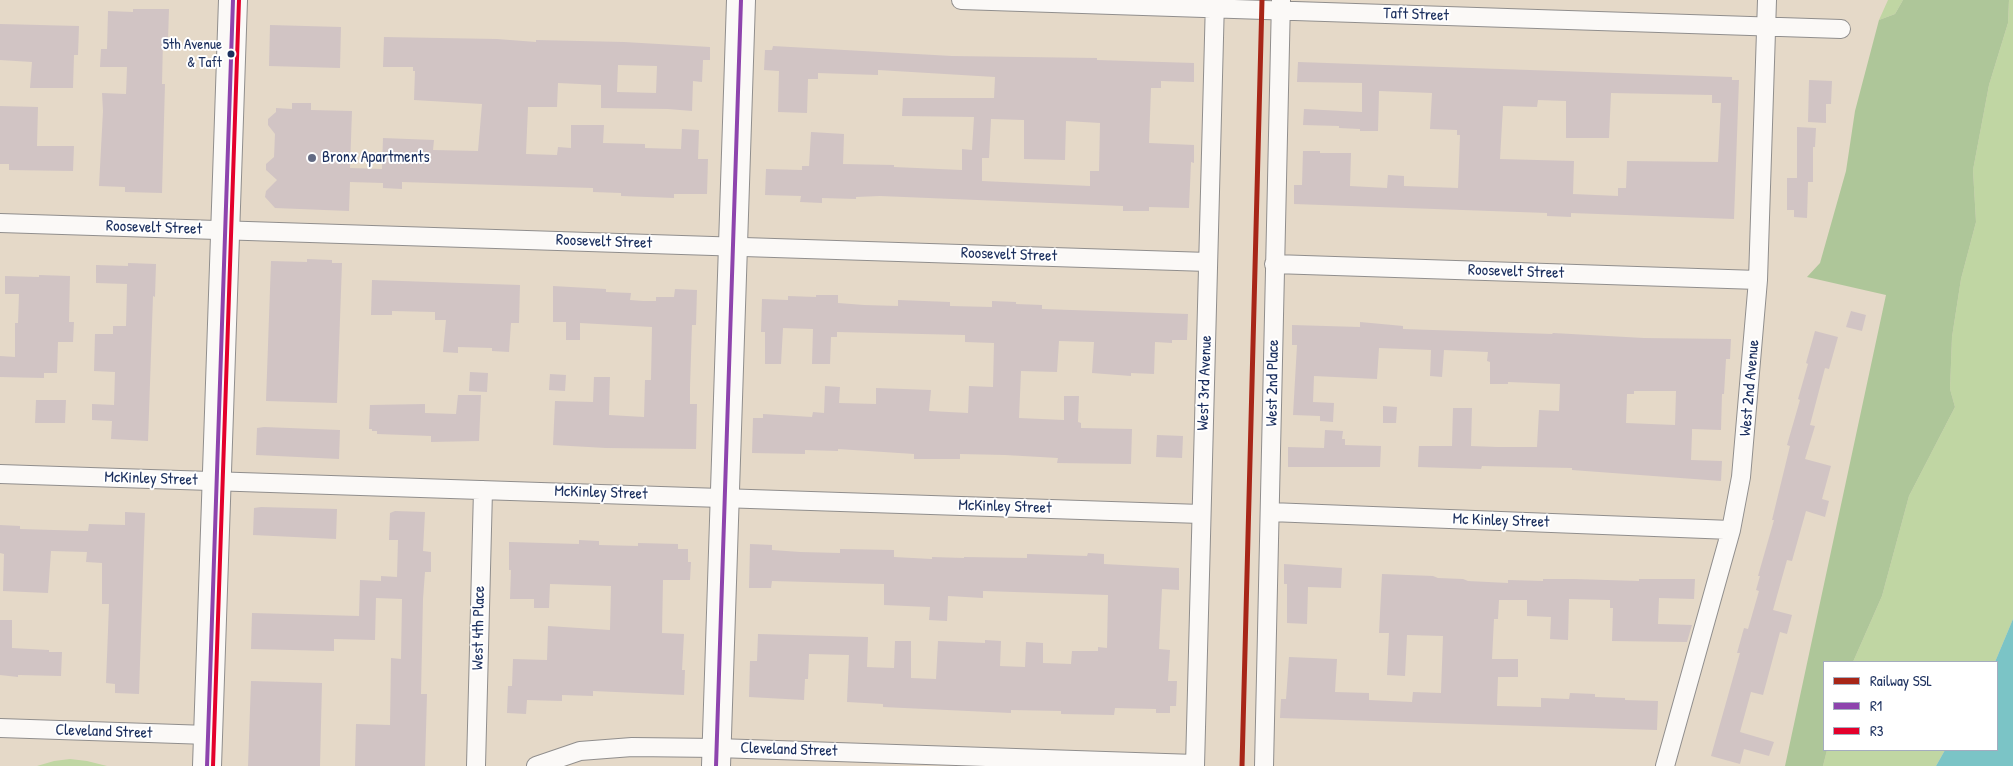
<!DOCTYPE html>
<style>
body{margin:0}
#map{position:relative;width:2013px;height:766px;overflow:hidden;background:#e5d9c8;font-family:"Patrick Hand",sans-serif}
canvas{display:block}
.legend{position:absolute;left:1823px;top:661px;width:175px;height:90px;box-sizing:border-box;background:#fff;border:1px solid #a4acbf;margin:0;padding:6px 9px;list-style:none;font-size:15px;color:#1b2f5e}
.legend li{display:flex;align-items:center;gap:10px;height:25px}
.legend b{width:25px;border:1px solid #a4acbf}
</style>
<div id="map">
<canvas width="2013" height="766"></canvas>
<ul class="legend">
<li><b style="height:6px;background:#a82618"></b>Railway SSL</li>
<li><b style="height:6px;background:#8e44ad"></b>R1</li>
<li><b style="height:6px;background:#e4002b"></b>R3</li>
</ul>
</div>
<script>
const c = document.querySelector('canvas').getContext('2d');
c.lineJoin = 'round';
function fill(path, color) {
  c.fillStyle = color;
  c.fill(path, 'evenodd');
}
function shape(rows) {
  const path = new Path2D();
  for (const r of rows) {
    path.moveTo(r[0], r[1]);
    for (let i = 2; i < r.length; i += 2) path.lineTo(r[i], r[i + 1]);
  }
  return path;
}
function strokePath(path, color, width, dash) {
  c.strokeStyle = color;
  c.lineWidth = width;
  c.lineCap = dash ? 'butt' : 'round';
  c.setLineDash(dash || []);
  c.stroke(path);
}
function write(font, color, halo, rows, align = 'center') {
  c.font = font + ' "Patrick Hand",sans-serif';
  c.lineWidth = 4;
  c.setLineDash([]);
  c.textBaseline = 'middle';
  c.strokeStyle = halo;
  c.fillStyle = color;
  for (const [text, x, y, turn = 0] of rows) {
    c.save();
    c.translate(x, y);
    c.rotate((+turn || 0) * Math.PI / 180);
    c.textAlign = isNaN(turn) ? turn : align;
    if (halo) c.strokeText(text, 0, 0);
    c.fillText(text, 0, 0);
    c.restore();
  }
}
fill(shape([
 [1888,0,1903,0,1895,14,1879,20],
 [2009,0,2013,0,2013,619,1995,662,1853,662,1882,596,1909,496,1955,407,1950,389,1952,337,1961,279,1976,222,1973,170,1989,85,2008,23],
 [1827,750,1945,750,1936,766,1823,766],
 [70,759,87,761,107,766,37,766,54,761]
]), '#c0d6a3');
fill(shape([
 [1903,0,2009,0,2008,23,1989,85,1973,170,1976,222,1961,279,1952,337,1950,389,1955,407,1909,496,1882,596,1853,662,1824,662,1824,750,1827,750,1823,766,1785,766,1886,295,1807,277,1820,263,1846,171,1855,111,1879,20,1895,14]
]), '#aec699');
fill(shape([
 [2013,619,2013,766,1936,766,1945,750,1997,750,1997,662,1995,662]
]), '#7bc4c6');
fill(shape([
 [133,9,169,9,168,40,163,40,162,84,165,84,162,193,125,192,125,187,99,186,103,111,102,93,126,94,127,67,100,67,101,49,107,49,108,11,133,12],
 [0,24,79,26,78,55,74,55,73,88,30,88,32,62,0,60],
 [270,25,341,27,340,68,269,66],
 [384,37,497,39,536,42,536,40,624,42,710,47,710,60,703,60,702,82,693,81,692,111,668,109,601,108,601,85,558,83,557,107,528,107,526,154,557,155,558,147,571,148,571,125,604,125,603,143,645,144,645,148,681,149,682,129,699,130,698,159,708,159,707,194,674,194,674,198,621,196,621,193,593,192,593,188,402,182,402,189,383,188,383,183,350,182,349,211,275,208,265,197,266,191,277,180,266,170,266,164,274,157,275,134,268,125,268,119,276,112,276,108,292,109,292,103,311,103,311,110,352,111,350,168,382,169,383,138,434,140,433,150,478,151,482,104,414,100,415,71,413,71,413,67,383,67],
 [618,65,657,66,656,93,617,92],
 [773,46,952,56,1097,58,1097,60,1194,63,1194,82,1161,81,1161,88,1151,88,1149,143,1194,145,1194,163,1191,162,1189,208,1149,207,1149,211,1123,211,1123,206,880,196,856,197,856,199,822,198,822,203,800,202,801,196,765,195,766,169,802,170,802,166,809,166,811,132,844,134,843,164,894,165,894,167,962,170,962,149,972,150,974,117,902,116,903,98,994,98,995,77,878,70,878,75,818,73,818,79,808,79,807,113,778,112,779,71,764,70,765,50,772,50],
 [991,119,1024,120,1024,159,1065,160,1066,121,1100,123,1099,171,1090,171,1090,186,982,181,982,158,989,158],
 [1298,62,1732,77,1732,80,1739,80,1734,219,1571,213,1571,217,1547,216,1547,213,1294,204,1294,185,1302,185,1303,151,1320,151,1320,153,1351,153,1350,186,1387,188,1388,175,1404,176,1404,186,1458,188,1460,135,1457,135,1457,130,1430,129,1432,93,1379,91,1378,131,1360,131,1360,129,1339,128,1339,126,1303,125,1304,109,1362,112,1362,83,1297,82],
 [1611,93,1712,95,1712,103,1721,103,1718,162,1627,161,1626,188,1618,188,1618,196,1573,194,1574,161,1500,159,1503,106,1537,107,1538,100,1566,101,1566,138,1609,138],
 [1809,80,1832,81,1831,104,1826,104,1826,123,1808,122],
 [0,106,38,107,37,146,74,146,73,171,9,170,9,164,0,164],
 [1797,127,1816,128,1815,147,1813,147,1813,182,1808,182,1807,218,1794,217,1794,210,1787,210,1787,178,1797,178],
 [307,259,332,260,332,263,342,263,337,403,266,401,271,261,307,262],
 [128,263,156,264,155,297,153,296,148,441,111,439,112,421,92,420,92,404,114,405,115,372,94,371,95,334,113,334,113,326,126,326,127,284,96,283,96,265,128,266],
 [39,275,70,276,69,322,74,322,73,342,58,342,57,373,44,373,44,378,0,377,0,356,15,357,15,323,18,323,19,294,5,294,5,276,39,277],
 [372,280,520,285,519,323,511,323,509,352,492,351,492,348,458,347,458,353,443,352,446,320,435,320,435,312,392,311,392,315,371,315],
 [553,286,606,289,606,292,631,293,630,300,643,301,656,301,656,297,674,297,675,289,697,290,696,325,692,325,690,387,690,404,697,404,696,449,606,448,553,445,555,401,593,402,594,377,610,377,609,415,644,417,645,380,651,380,652,327,580,323,580,340,566,340,566,322,553,322],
 [816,295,838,295,838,303,864,305,898,306,898,300,950,302,950,306,992,307,992,301,1016,302,1016,304,1042,305,1042,309,1188,314,1187,340,1172,340,1172,343,1155,342,1154,374,1131,373,1131,376,1092,373,1094,342,1059,341,1057,372,1021,371,1019,418,1064,420,1064,396,1079,396,1078,422,1081,423,1081,428,1132,429,1131,464,1057,463,1058,458,1005,455,960,454,960,459,914,459,914,454,838,449,838,451,805,450,805,454,752,453,753,418,763,418,763,414,812,417,813,412,824,413,825,386,840,387,839,403,876,404,876,388,931,390,929,411,968,413,969,386,993,387,994,343,965,342,965,335,837,332,837,337,831,337,830,364,812,364,813,329,783,328,781,364,765,364,765,332,761,332,762,299,788,300,788,296,816,297],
 [1851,311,1866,315,1862,331,1846,327],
 [1360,322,1403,326,1403,329,1552,334,1553,333,1644,338,1731,339,1730,359,1726,359,1724,394,1722,394,1721,430,1692,429,1692,434,1691,460,1722,461,1721,481,1572,470,1572,468,1482,466,1481,469,1418,467,1419,446,1452,446,1453,408,1472,408,1471,446,1497,447,1537,447,1539,410,1559,411,1560,384,1508,382,1508,384,1490,384,1490,362,1487,361,1488,352,1444,350,1442,377,1430,376,1431,350,1379,348,1377,379,1314,376,1313,402,1334,403,1333,422,1320,421,1320,416,1293,415,1297,345,1292,345,1292,325,1360,327],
 [1634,391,1676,391,1675,425,1626,423,1627,394,1634,394],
 [1815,331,1838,337,1829,369,1825,368,1810,425,1815,426,1805,459,1831,466,1822,499,1829,501,1825,517,1806,511,1792,561,1787,560,1773,610,1792,615,1787,634,1780,632,1763,695,1751,692,1740,732,1774,742,1769,756,1744,749,1740,764,1711,756,1740,653,1737,653,1744,628,1748,629,1759,591,1756,590,1760,576,1758,576,1774,520,1772,520,1790,446,1787,445,1800,400,1798,399,1808,364,1806,363],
 [470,372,488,373,487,392,469,391],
 [550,374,566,375,565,391,549,390],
 [458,395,481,395,479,441,431,442,431,436,377,434,377,431,372,431,372,429,369,429,370,405,425,404,425,413,456,414],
 [36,400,66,400,65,423,35,423],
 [1383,406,1397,407,1396,423,1383,423],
 [264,427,340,430,339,459,256,455,257,428],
 [1325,430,1343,431,1342,439,1345,439,1345,445,1381,446,1380,467,1288,467,1288,447,1324,448],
 [1157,435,1183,436,1182,458,1156,457],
 [261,507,337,509,336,539,253,535,254,508],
 [395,511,425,512,423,551,431,552,431,572,425,572,423,599,421,694,427,694,425,766,355,766,356,724,390,725,391,658,401,659,402,599,376,598,375,640,334,639,334,651,251,649,252,613,359,616,360,580,381,581,381,576,397,577,398,540,389,540,390,513],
 [125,512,145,513,139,694,115,693,115,684,106,683,109,604,102,604,102,563,86,562,87,552,51,551,48,593,3,591,4,554,0,553,0,525,20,526,20,529,88,531,89,524,125,525],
 [579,540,599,541,599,545,638,546,638,543,678,544,678,549,688,549,688,562,691,562,690,580,663,580,662,633,684,634,682,670,685,670,684,695,593,691,593,696,562,695,562,701,527,700,526,714,507,713,508,686,512,686,513,659,547,660,548,626,610,630,611,586,550,584,549,608,534,608,534,599,510,599,511,570,509,570,509,542,579,544],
 [750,544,772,545,772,550,800,552,840,553,840,549,894,550,894,557,932,559,932,557,964,558,964,557,1027,558,1027,554,1087,556,1088,553,1104,554,1104,564,1179,568,1179,590,1162,589,1159,649,1170,650,1168,681,1177,681,1176,706,1170,706,1170,713,1156,713,1156,709,1115,708,1114,715,1061,714,1061,711,1011,710,1011,713,883,707,883,704,847,702,849,655,809,654,808,679,805,679,804,700,749,697,750,661,757,661,758,634,868,637,867,667,894,668,895,641,911,641,911,678,936,679,938,641,985,643,985,640,1001,641,1000,666,1025,667,1026,642,1043,643,1043,663,1071,664,1072,651,1098,651,1098,647,1107,648,1108,595,983,591,983,598,948,596,947,621,929,620,930,607,884,605,884,584,772,581,771,588,749,588],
 [1284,564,1342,568,1341,588,1308,587,1307,624,1287,623,1287,584,1284,584],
 [1382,574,1433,576,1438,578,1463,579,1468,581,1508,583,1508,580,1543,581,1543,579,1574,579,1639,581,1639,579,1695,579,1694,599,1659,598,1658,624,1692,625,1687,642,1612,641,1613,608,1610,608,1610,600,1569,599,1568,640,1550,639,1551,617,1527,616,1527,600,1499,600,1498,619,1494,619,1492,659,1518,659,1518,677,1498,677,1497,706,1541,707,1541,698,1569,699,1570,693,1595,694,1595,697,1625,698,1625,700,1658,701,1657,730,1280,718,1281,699,1286,699,1289,657,1337,659,1335,692,1369,693,1369,700,1412,702,1413,692,1441,693,1443,636,1407,635,1405,676,1387,675,1389,633,1379,633],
 [0,620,12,620,12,648,49,650,49,652,62,652,61,676,18,675,18,677,0,675],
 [251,681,322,683,320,766,248,766]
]), '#d1c4c4');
const minor = shape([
 [961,0,1841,29],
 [0,223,1208,262],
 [1274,264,1758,280],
 [0,474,1201,514],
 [1270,512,1731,530],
 [0,728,208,735],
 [476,766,483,490],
 [536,766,580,751,632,747,717,748,1195,764],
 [1195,766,1215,0],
 [1264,766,1281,0],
 [1665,766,1731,530,1741,477,1758,280,1767,0]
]);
const primary = shape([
 [207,766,233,0],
 [716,766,741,0]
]);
strokePath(minor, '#908e8d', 20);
strokePath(primary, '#908e8d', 30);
strokePath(minor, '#fbf9f7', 18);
strokePath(primary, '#fbf9f7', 28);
strokePath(shape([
 [207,766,233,0],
 [716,766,741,0]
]), '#8e44ad', 4);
strokePath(shape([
 [213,766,239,0]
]), '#e4002b', 4);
strokePath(shape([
 [1242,766,1262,0]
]), '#a82618', 5);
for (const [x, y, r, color] of [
 [231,54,4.5,"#1b2f5e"],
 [312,158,5,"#626a83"]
]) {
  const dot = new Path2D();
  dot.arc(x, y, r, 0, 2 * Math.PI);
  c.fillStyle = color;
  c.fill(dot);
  strokePath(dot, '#fff', 2);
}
write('15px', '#1b2f5e', '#fff', [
 ["5th Avenue",222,45],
 ["& Taft",222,63]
], 'right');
write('16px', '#1b2f5e', '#fff', [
 ["Taft Street",1416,15,2],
 ["Roosevelt Street",154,228,2],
 ["Roosevelt Street",604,242,2],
 ["Roosevelt Street",1009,255,2],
 ["Roosevelt Street",1516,272,2],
 ["West 3rd Avenue",1205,383,-88],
 ["West 2nd Place",1273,383,-89],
 ["West 2nd Avenue",1750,388,-85],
 ["McKinley Street",151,479,2],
 ["McKinley Street",601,493,2],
 ["McKinley Street",1005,507,2],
 ["Mc Kinley Street",1501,521,2],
 ["West 4th Place",479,628,-89],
 ["Cleveland Street",104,732,2],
 ["Cleveland Street",789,750,2]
]);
write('16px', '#1b2f5e', '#fff', [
 ["Bronx Apartments",322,158]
], 'left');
</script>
